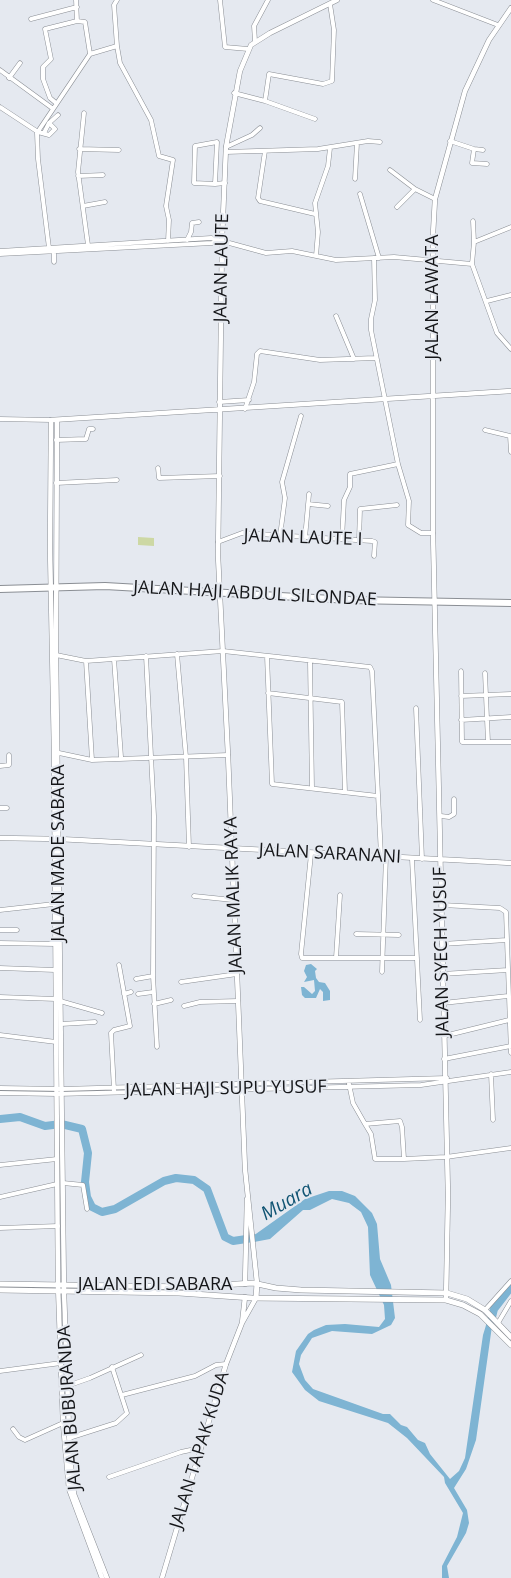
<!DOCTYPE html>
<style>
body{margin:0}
canvas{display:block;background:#e5e9f0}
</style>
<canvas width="511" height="1578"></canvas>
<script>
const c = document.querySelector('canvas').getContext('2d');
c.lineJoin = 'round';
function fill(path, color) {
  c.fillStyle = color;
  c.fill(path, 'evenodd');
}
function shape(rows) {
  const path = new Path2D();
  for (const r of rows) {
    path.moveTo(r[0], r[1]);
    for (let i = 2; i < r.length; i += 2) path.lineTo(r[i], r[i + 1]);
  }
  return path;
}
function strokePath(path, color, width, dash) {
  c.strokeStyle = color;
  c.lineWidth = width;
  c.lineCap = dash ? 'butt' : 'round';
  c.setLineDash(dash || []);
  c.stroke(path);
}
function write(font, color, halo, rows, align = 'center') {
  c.font = font + ' "Open Sans",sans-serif';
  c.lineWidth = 4;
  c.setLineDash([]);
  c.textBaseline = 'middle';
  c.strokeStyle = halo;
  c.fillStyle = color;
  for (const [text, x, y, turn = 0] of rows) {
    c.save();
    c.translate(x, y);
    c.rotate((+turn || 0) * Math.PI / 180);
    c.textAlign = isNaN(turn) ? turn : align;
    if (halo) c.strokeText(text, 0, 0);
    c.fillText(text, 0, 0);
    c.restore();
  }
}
fill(shape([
 [138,537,154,538,154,546,138,545]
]), '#cdd8a4');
fill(shape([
 [311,964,317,969,315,971,316,978,319,982,325,983,330,991,330,1000,323,1001,323,992,320,989,316,998,305,998,302,995,301,987,304,987,312,994,315,991,314,980,304,982,307,977,304,971,306,965],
 [329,1191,342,1191,355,1196,372,1213,377,1224,380,1259,391,1285,395,1318,391,1325,372,1334,332,1331,312,1338,301,1355,299,1364,305,1380,313,1389,383,1414,390,1414,401,1425,407,1427,418,1440,425,1443,430,1454,450,1479,459,1471,465,1458,483,1335,487,1322,492,1326,476,1440,466,1469,454,1488,467,1510,469,1523,466,1533,447,1566,449,1578,442,1578,442,1566,457,1537,463,1513,445,1483,444,1477,407,1438,388,1423,319,1401,305,1390,292,1372,296,1351,308,1334,314,1330,326,1325,345,1324,379,1327,385,1319,384,1305,370,1275,368,1227,361,1212,349,1203,332,1199,310,1210,303,1210,270,1239,254,1242,253,1236,305,1199]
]), '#7eb4d3');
strokePath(shape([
 [0,1119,20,1117,45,1126,61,1124,82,1129,88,1153,85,1182,87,1197,92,1207,102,1212,115,1209,164,1181,176,1178,194,1180,207,1189,225,1237,233,1241,253,1238],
 [490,1325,494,1309,511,1287]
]), '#7eb4d3', 8);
const minor = shape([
 [76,0,77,21],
 [220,0,225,47,248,49],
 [433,0,498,25],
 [31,19,77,7],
 [255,41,254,26,268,0],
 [117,46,120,63,151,120,159,156,173,160,166,206,169,220,168,241],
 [0,70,52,108],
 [9,78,20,63],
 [234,93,265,101,269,74,323,84,332,81,334,30,330,4],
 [265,101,315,119],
 [56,103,50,98,43,79,43,67,51,59,45,29,77,21,85,22,90,54],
 [0,107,38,132,49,135,55,129,49,123],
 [84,113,78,172,88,245],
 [44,133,49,123,58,115],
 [450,141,474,149,483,150],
 [226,147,252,135,260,128],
 [79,149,119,150],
 [474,149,472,163,487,164],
 [265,151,258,198,260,201,315,214],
 [226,152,318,149,368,141,380,142],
 [390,170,415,189],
 [78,176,103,175],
 [355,179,357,143],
 [215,184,194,183,195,146,217,142,215,184,225,183],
 [360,194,379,258],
 [83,206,105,202],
 [397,207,415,189,435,199],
 [473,221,474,242],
 [187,240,191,232,192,223,199,222],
 [49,248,38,159,37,133,90,54,117,46,114,5,117,0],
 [0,251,211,238,266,253,292,251,336,260,394,257,472,264,497,333,511,349],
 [54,251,54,262],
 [0,254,212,243,220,241],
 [316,256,318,232,315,203,328,166,330,148],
 [374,258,375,300,371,319,371,330,398,464,409,501,408,525,421,533,433,533],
 [472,264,474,242,511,227],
 [487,301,511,295],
 [336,316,354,359],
 [219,402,249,400],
 [245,409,254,382,257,354,260,351,320,360,375,358],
 [0,419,51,420],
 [485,430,510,436,511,452],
 [56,440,86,439,89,429,93,429],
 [158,468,159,478,220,476],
 [56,483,117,480],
 [308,504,328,506],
 [280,536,285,498,282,482,301,416],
 [305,538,309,494],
 [342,539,344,500,350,487,350,474,398,464],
 [359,540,360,509,397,505],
 [218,542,242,533,372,541,375,542,374,556],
 [177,654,186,757,189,847],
 [56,655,86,661,223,651,370,667,372,671,381,856],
 [146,656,154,816,153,976,157,1047],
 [267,656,272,784,378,796],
 [114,659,121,757],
 [86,661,92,760],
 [310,662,312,788],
 [461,671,462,742,511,742],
 [485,673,488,742],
 [268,693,342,702,345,792],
 [461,696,511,694],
 [416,708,422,859],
 [461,720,511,717],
 [59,753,92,760,228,755],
 [0,766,9,765,9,755],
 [0,808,7,808],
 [441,816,449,817,454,814,454,799],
 [311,854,301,954,302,958,417,958],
 [412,859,420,1020],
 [194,896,233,900],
 [442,905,500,908,506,912,511,1053],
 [0,910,54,904],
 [0,930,17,930],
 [356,934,399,935],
 [0,943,55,944],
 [442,944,507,940],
 [336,958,340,895],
 [0,968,55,970],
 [382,972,386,856],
 [442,974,508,970],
 [136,979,153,976],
 [181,982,237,974],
 [124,994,131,992],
 [138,994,153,992],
 [0,997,56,999],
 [60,1001,102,1013],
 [443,1003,508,996],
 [154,1004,171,1000],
 [184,1006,200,1002,238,1001],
 [61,1024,95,1022],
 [0,1035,56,1042],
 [444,1036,509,1020],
 [444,1059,511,1046],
 [491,1074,493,1120],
 [349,1084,353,1103,365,1124],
 [0,1088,62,1089,447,1078],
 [114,1090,111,1033,114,1030,130,1026,119,965],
 [0,1093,57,1094,421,1085,511,1072],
 [404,1159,402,1127,400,1121,365,1124,371,1134,375,1159,404,1159,446,1157,511,1148],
 [0,1165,57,1159],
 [63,1183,83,1185,87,1209],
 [0,1197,57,1184],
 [0,1228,58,1226],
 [485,1310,511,1281],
 [498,1323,511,1301],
 [0,1371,61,1363],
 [67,1386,90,1378,141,1355],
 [122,1395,195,1376,216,1365,226,1364],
 [13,1429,19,1437,25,1440,63,1423],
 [69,1438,116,1423,127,1413,112,1367],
 [109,1477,181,1452,200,1448]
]);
const tertiary = shape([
 [57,420,56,655,64,1292,70,1457,74,1494,107,1578],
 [0,838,59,839,511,863],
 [257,1283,245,1169,228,755,218,556,222,240,226,147,240,71,251,45,270,33,337,0],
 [245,1284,247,1199],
 [446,1300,448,1195,433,533,433,234,435,199,465,91,489,40,511,8],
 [242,1323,245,1297],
 [102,1578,69,1489,63,1423,58,1285,54,750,50,548,51,420,511,391],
 [162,1578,226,1364,242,1323,256,1298]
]);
const secondary = shape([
 [0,1284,191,1287,253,1283,276,1288,301,1290,447,1293,467,1299,485,1310,511,1337],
 [0,1290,179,1293,252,1298,446,1300,463,1305,480,1314,511,1345],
 [256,1298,257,1283]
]);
const trunk = shape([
 [0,589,105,586,350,600,511,603]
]);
strokePath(minor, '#8a8e94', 5);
strokePath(tertiary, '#8a8e94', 5.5);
strokePath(secondary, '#8a8e94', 6);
strokePath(trunk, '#8a8e94', 8);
strokePath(minor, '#fff', 4);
strokePath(tertiary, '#fff', 4.5);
strokePath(secondary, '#fff', 5);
strokePath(trunk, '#fff', 6);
write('18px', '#151619', '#e5e9f0', [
 ["JALAN LAUTE",222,268,-89],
 ["JALAN LAWATA",433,297,-90],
 ["JALAN LAUTE I",303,538,2],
 ["JALAN HAJI ABDUL SILONDAE",255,594,3],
 ["JALAN MADE SABARA",59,853,-90],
 ["JALAN SARANANI",330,854,3],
 ["JALAN MALIK RAYA",234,895,-92],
 ["JALAN SYECH YUSUF",442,952,-91],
 ["JALAN HAJI SUPU YUSUF",226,1089,-1],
 ["JALAN EDI SABARA",155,1285],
 ["JALAN BUBURANDA",70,1408,-94],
 ["JALAN TAPAK KUDA",200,1450,-73]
]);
write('italic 19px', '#105473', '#e5e9f0', [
 ["Muara",287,1202,-30]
]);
</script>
